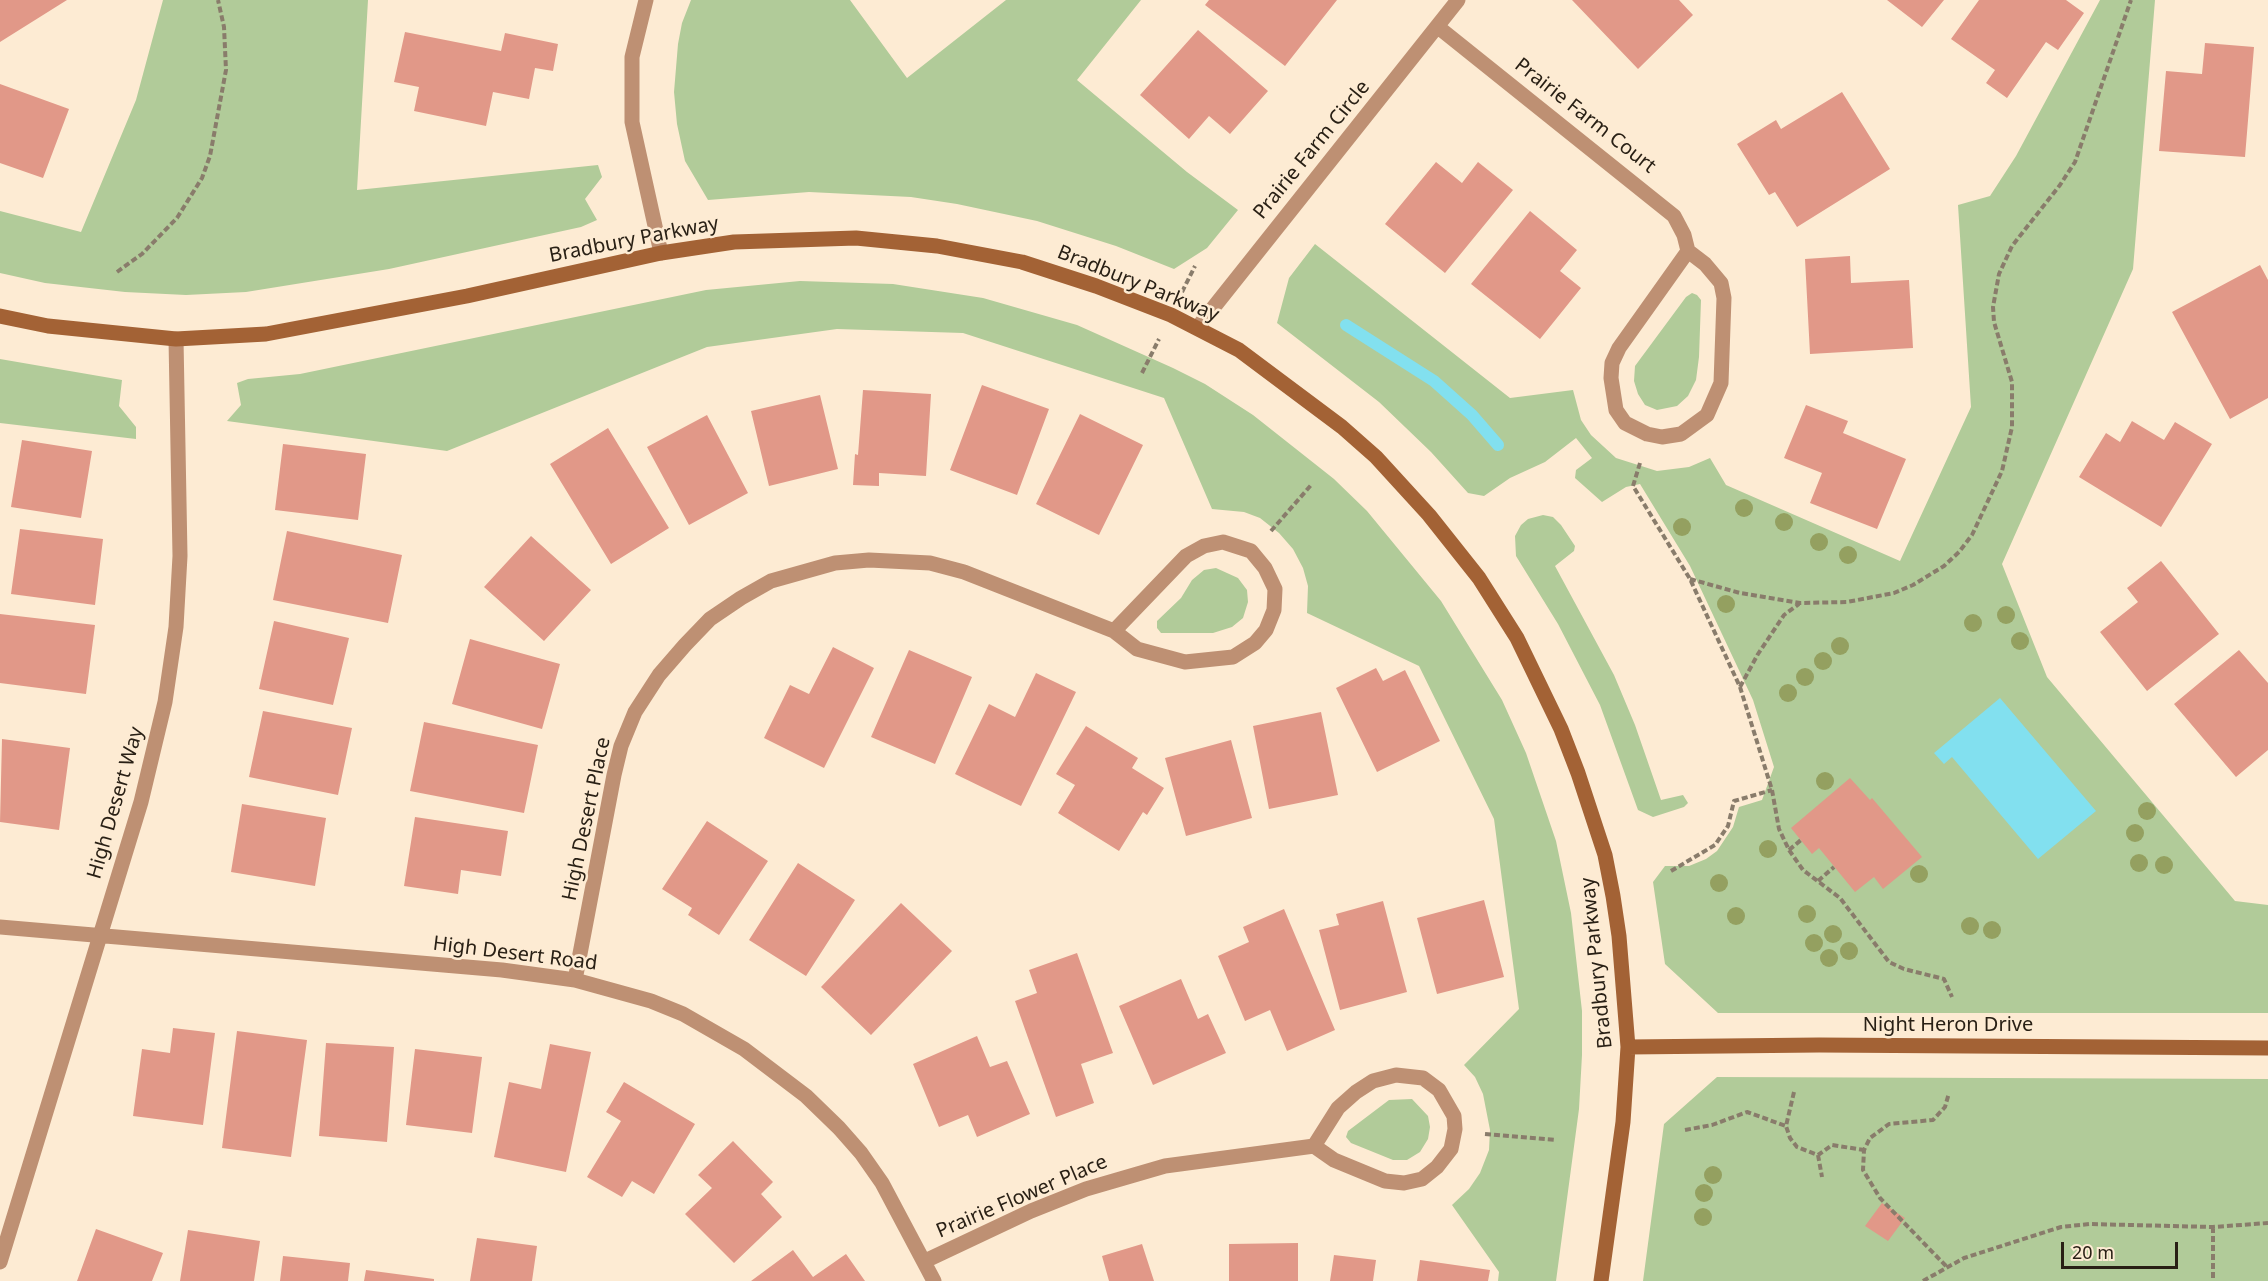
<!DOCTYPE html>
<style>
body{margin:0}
#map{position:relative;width:2268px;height:1281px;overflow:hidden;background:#fdebd3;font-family:"Noto Sans",sans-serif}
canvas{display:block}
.scale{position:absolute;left:2061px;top:1242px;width:117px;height:27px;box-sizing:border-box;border:3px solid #292015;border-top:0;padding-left:8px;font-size:18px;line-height:21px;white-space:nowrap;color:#292015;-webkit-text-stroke:4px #fdebd3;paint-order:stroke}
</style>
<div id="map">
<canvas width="2268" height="1281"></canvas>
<div class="scale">20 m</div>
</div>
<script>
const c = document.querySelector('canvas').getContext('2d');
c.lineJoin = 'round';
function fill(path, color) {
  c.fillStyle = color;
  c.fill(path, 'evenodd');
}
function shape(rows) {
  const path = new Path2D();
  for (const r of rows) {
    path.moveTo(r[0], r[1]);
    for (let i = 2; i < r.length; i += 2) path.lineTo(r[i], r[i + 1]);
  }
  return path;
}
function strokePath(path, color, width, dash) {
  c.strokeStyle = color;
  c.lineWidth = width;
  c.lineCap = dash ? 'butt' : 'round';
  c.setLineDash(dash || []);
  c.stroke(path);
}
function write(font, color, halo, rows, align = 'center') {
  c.font = font + ' "Noto Sans",sans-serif';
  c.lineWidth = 5;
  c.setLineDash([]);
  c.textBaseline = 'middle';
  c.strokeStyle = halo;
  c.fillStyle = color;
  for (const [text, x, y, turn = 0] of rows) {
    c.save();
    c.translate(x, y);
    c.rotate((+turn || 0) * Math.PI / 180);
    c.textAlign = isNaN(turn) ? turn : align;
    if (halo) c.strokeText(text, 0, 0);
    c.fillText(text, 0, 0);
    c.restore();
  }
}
fill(shape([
 [163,0,368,0,357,190,598,165,602,177,585,199,597,220,581,227,389,269,246,292,186,295,125,292,45,283,0,273,0,211,81,232,136,100],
 [691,0,850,0,907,78,1006,0,1141,0,1077,80,1187,172,1238,210,1207,248,1174,269,1116,246,1037,221,957,204,911,197,809,192,708,200,685,161,677,124,674,92,678,44,682,23],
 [2100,0,2155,0,2133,269,2002,564,2047,677,2235,901,2268,905,2268,1013,1718,1013,1665,964,1653,882,1665,866,1689,866,1706,859,1717,851,1733,827,1739,807,1762,800,1774,767,1753,700,1690,566,1640,484,1626,487,1602,502,1575,478,1576,470,1592,458,1576,438,1545,462,1510,478,1484,496,1468,493,1431,452,1379,402,1277,323,1289,278,1315,244,1510,398,1573,390,1581,420,1591,435,1616,458,1657,471,1689,467,1710,458,1726,485,1900,561,1971,407,1958,205,1990,196,2016,156],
 [800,281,893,284,983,298,1077,325,1173,368,1205,384,1253,415,1334,479,1367,511,1441,601,1502,700,1526,753,1556,841,1571,913,1582,1011,1582,1055,1579,1109,1556,1281,1498,1281,1499,1272,1452,1205,1469,1189,1480,1173,1489,1150,1490,1130,1483,1094,1475,1077,1464,1065,1519,1009,1494,819,1419,666,1307,613,1308,586,1303,568,1293,549,1279,533,1260,518,1244,512,1212,509,1164,398,963,333,837,329,707,347,447,451,227,421,241,405,237,383,248,379,300,374,706,290],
 [1692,293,1697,295,1701,300,1699,357,1696,380,1688,396,1677,406,1657,410,1645,405,1638,394,1634,381,1635,366,1686,297],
 [0,359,122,380,119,406,136,427,136,439,0,423],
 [1543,515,1553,517,1561,525,1575,546,1574,551,1555,566,1614,675,1635,725,1661,800,1683,795,1688,803,1684,807,1653,817,1638,810,1600,705,1558,624,1516,556,1515,536,1521,525,1528,519],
 [1216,568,1238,578,1247,590,1248,602,1243,618,1232,627,1213,633,1161,633,1157,628,1157,621,1181,598,1192,580,1204,570],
 [1717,1077,2268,1079,2268,1281,1643,1281,1664,1124],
 [1412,1099,1428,1116,1430,1127,1428,1139,1420,1152,1407,1160,1393,1160,1351,1143,1346,1137,1348,1131,1389,1100]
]), '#b1cb99');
fill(shape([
 [2000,698,2096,811,2038,859,1952,757,1944,764,1934,753]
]), '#82e0ef');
strokePath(shape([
 [1346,325,1434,381,1472,415,1498,445]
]), '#82e0ef', 12);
fill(shape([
 [0,0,67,0,0,42],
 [1209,0,1337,0,1285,66,1205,5],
 [1572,0,1679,0,1693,15,1638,69],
 [1887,0,1944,0,1922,27],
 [1979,0,2066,0,2084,13,2058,50,2046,42,2007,98,1986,83,1995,70,1951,39],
 [1198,30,1268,91,1230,134,1209,116,1189,139,1140,95],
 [405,32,501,51,505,33,558,44,553,71,535,68,529,99,493,92,486,126,414,111,419,87,394,82],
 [2205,43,2254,47,2245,157,2159,151,2166,71,2202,74],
 [0,84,69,109,43,178,0,163],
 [1842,92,1890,169,1797,227,1775,192,1769,195,1737,144,1776,120,1781,129],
 [1436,162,1462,183,1478,162,1513,190,1445,273,1385,224],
 [1530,211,1577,250,1560,271,1581,288,1540,339,1471,284],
 [1850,256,1851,283,1909,280,1913,348,1810,354,1805,259],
 [2260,265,2268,280,2268,398,2230,419,2172,312],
 [982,385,1049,409,1017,495,950,470],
 [863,390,931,394,926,476,879,473,879,486,853,485,855,454,858,455],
 [820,395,838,469,769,486,751,411],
 [1806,405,1848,421,1843,433,1906,459,1877,529,1810,503,1822,473,1784,458],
 [1080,414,1143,445,1099,535,1036,504],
 [707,415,748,493,689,525,647,447],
 [2132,421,2164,440,2175,422,2212,444,2161,527,2079,477,2106,433,2120,442],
 [608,428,669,528,611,564,550,464],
 [22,440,92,451,81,518,11,507],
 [283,444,366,454,358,520,275,510],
 [20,529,103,539,95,605,11,594],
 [287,531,402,555,388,623,273,600],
 [531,536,591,590,544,641,484,587],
 [2161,561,2219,634,2147,691,2100,632,2138,602,2127,588],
 [0,614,95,625,86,694,0,683],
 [274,621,349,638,333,705,259,689],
 [470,639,560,664,542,729,452,704],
 [833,647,874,668,824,768,764,738,790,685,809,694],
 [909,650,972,677,935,764,871,737],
 [2239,650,2268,683,2268,750,2236,777,2174,704],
 [1376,668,1383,681,1405,670,1440,741,1377,772,1336,688],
 [1036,673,1076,692,1021,806,955,774,989,704,1015,717],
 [263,711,352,728,338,795,249,777],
 [1321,712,1338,795,1269,809,1253,726],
 [424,722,538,745,524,813,410,791],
 [1086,726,1138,758,1132,768,1164,788,1147,815,1143,812,1119,851,1058,813,1075,785,1056,774],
 [2,739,70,748,59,830,0,822],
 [1231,740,1252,818,1186,836,1165,758],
 [1850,778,1870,800,1872,798,1922,857,1883,889,1874,877,1855,892,1819,848,1812,854,1791,828],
 [242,804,326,818,315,886,231,872],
 [415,817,508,831,501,876,461,870,458,894,404,886],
 [707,821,768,861,719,935,688,915,692,908,662,889],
 [798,863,855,900,806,976,749,940],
 [1484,900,1504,977,1437,994,1417,918],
 [1383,901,1407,992,1340,1010,1319,930,1339,925,1336,914],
 [901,903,952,951,871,1035,821,987],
 [1284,909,1335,1030,1287,1051,1270,1010,1245,1021,1218,956,1249,942,1243,927],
 [1077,953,1113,1053,1081,1064,1094,1103,1056,1117,1015,1001,1037,993,1029,970],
 [1181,979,1198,1019,1208,1014,1226,1053,1153,1085,1119,1006],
 [173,1028,215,1033,203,1125,133,1116,142,1049,170,1053],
 [237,1031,307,1040,291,1157,222,1148],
 [977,1036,990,1067,1007,1061,1030,1114,977,1137,968,1115,939,1127,913,1064],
 [326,1043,394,1047,387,1142,319,1136],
 [550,1044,591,1052,566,1172,494,1157,509,1082,541,1089],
 [415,1049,482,1057,472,1133,406,1125],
 [624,1082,695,1124,654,1194,632,1181,622,1197,587,1177,621,1121,606,1112],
 [733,1141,773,1182,761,1194,782,1217,734,1263,685,1214,712,1188,698,1175],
 [1882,1203,1905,1218,1888,1241,1865,1226],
 [96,1229,163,1253,152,1281,77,1281],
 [188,1230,260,1241,254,1281,180,1281],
 [477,1238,537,1246,532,1281,470,1281],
 [1298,1243,1298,1281,1229,1281,1229,1244],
 [1142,1244,1154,1281,1109,1281,1102,1256],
 [793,1250,813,1277,846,1254,865,1281,751,1281],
 [1334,1255,1376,1260,1373,1281,1330,1281],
 [283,1256,350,1263,348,1281,280,1281],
 [1420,1260,1490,1270,1488,1281,1417,1281],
 [366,1270,434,1279,434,1281,364,1281]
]), '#e19888');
strokePath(shape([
 [117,272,142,254,177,218,202,178,210,156,226,70,224,27,218,0],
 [1182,292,1195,266],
 [1142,373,1159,339],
 [1640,463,1633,486,1690,579,1740,687,1772,790,1779,829,1789,850,1803,870,1840,898,1889,962,1904,969,1944,979,1952,997],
 [1271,531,1312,484],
 [1690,579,1740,593,1800,603,1847,602,1894,593,1913,585,1944,566,1959,552,1972,535,2002,471,2012,427,2012,382,1994,322,1993,307,1999,274,2012,246,2060,185,2075,162,2131,0],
 [1740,687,1758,654,1784,615,1799,604],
 [1789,850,1801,840],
 [1671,871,1715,845,1728,826,1734,801,1772,790],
 [1818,881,1834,867],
 [1794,1092,1786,1126,1790,1138,1797,1147,1818,1155,1832,1145,1864,1150],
 [1685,1130,1712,1125,1747,1112,1786,1126],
 [1485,1134,1556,1140],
 [1818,1155,1822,1177],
 [2213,1227,2213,1281],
 [1946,1266,1880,1198,1863,1170,1864,1150,1870,1138,1889,1124,1933,1120,1945,1107,1949,1093],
 [1923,1281,1964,1258,2061,1227,2089,1224,2213,1227,2268,1223]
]), '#897c6b', 4, [6, 3]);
strokePath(shape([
 [646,0,632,57,632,122,661,253],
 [1438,27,1674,216,1684,235,1688,251,1619,348,1612,363,1611,378,1616,410,1625,423,1647,434,1662,437,1681,434,1707,415,1721,383,1724,298,1721,283,1705,264,1688,251],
 [1198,327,1458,0],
 [0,927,502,970,575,980,651,1001,683,1014,744,1049,806,1096,839,1128,861,1153,882,1183,934,1281],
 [575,980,614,775,621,746,635,712,659,675,685,645,710,619,741,598,771,581,835,563,869,560,930,563,964,572,1114,631,1137,649,1185,662,1233,657,1255,643,1266,630,1274,610,1275,589,1265,568,1251,551,1223,542,1204,546,1186,556,1114,631],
 [925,1261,1031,1211,1086,1189,1165,1166,1314,1146,1334,1160,1385,1181,1404,1183,1422,1179,1437,1167,1451,1149,1455,1129,1454,1116,1439,1090,1423,1078,1396,1075,1373,1081,1356,1092,1338,1108,1314,1146],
 [0,1262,141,802,165,702,176,627,180,556,176,339]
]), '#be9073', 15);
strokePath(shape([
 [0,316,48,326,176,339,266,334,467,296,661,253,734,242,856,238,937,246,1022,262,1096,286,1171,315,1239,350,1342,427,1376,457,1429,515,1479,578,1517,638,1561,729,1578,773,1605,855,1613,896,1619,936,1628,1047,1623,1122,1601,1281],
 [1628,1047,1819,1045,2268,1048]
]), '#a36235', 15);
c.fillStyle = '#94a060';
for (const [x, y] of [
 [1744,508],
 [1784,522],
 [1682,527],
 [1819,542],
 [1848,555],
 [1726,604],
 [2006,615],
 [1973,623],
 [2020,641],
 [1840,646],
 [1823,661],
 [1805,677],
 [1788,693],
 [1825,781],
 [2147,811],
 [2135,833],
 [1768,849],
 [2139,863],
 [2164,865],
 [1919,874],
 [1719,883],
 [1807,914],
 [1736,916],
 [1970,926],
 [1992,930],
 [1833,934],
 [1814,943],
 [1849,951],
 [1829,958],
 [1713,1175],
 [1704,1193],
 [1703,1217]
]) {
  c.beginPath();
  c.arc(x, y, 9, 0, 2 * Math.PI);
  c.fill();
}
write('20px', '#292015', '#fdebd3', [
 ["Prairie Farm Court",1585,116,38],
 ["Prairie Farm Circle",1312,150,-51],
 ["Bradbury Parkway",634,240,-11],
 ["Bradbury Parkway",1138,284,22],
 ["High Desert Way",116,803,-74],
 ["High Desert Place",587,819,-78],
 ["High Desert Road",515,954,7],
 ["Bradbury Parkway",1597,963,-96],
 ["Night Heron Drive",1948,1025],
 ["Prairie Flower Place",1022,1197,-23]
]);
</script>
